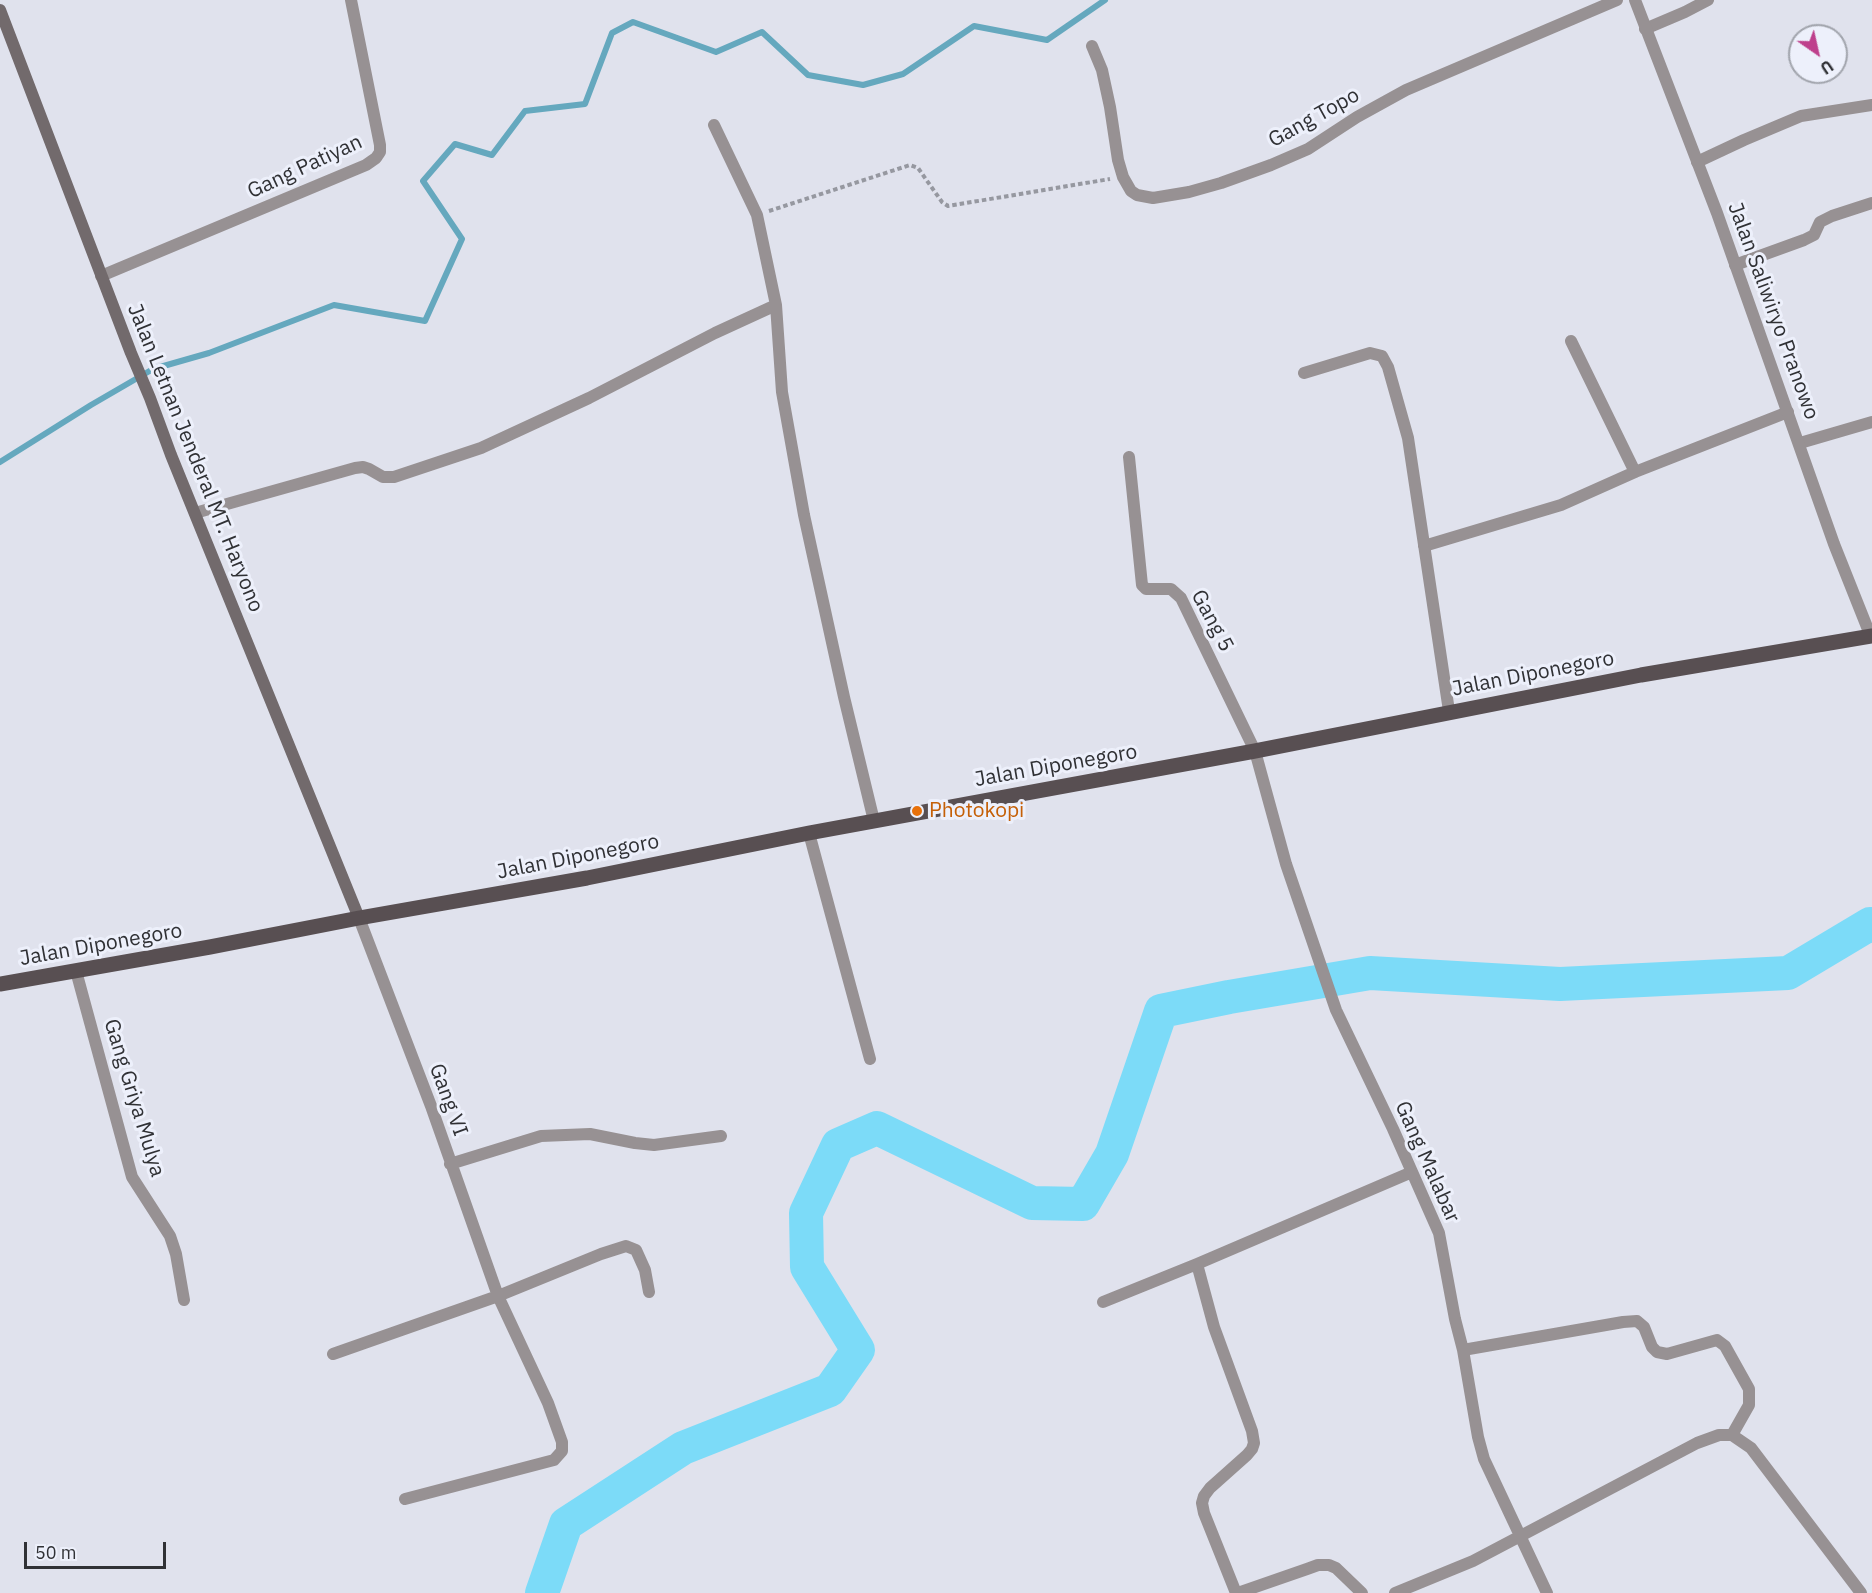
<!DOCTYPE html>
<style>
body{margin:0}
#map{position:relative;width:1872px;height:1593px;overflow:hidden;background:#e0e2ed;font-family:"IBM Plex Sans",sans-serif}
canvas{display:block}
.north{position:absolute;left:1788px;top:24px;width:60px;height:60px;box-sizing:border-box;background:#edf0fb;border:2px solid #a1a4ac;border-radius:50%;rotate:146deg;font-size:16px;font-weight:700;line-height:24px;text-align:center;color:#303135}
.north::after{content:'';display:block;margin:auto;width:21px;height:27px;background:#be408c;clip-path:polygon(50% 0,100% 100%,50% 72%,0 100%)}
.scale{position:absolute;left:24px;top:1542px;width:142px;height:27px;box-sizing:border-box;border:3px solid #303135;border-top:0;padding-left:8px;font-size:18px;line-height:21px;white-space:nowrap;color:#303135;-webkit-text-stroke:4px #edf0fb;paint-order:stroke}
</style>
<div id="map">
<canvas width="1872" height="1593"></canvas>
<div class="north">U</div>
<div class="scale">50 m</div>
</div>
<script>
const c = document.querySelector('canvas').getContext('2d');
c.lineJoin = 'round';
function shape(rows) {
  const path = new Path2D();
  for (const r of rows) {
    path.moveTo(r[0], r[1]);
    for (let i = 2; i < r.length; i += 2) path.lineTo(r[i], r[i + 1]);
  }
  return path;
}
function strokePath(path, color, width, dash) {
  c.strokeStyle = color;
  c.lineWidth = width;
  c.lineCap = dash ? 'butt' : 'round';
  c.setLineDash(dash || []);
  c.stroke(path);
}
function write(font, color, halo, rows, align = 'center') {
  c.font = font + ' "IBM Plex Sans",sans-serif';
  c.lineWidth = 6;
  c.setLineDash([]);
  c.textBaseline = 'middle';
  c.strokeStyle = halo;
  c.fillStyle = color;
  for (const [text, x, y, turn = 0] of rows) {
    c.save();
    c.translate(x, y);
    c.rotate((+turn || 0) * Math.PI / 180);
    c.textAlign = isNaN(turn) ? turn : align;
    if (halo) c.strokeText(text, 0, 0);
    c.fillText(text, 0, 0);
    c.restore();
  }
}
strokePath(shape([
 [0,462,91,405,153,369,209,353,334,305,425,321,462,239,423,181,455,144,492,155,525,111,585,104,612,33,633,22,716,52,762,32,808,75,863,85,903,74,974,26,1047,40,1105,0]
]), '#65a8be', 6);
strokePath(shape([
 [542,1593,566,1524,683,1448,830,1390,858,1350,807,1267,806,1213,838,1145,877,1128,1032,1203,1083,1204,1112,1154,1161,1011,1229,997,1370,973,1560,984,1788,973,1870,924,1872,926]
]), '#7cdbf8', 34);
strokePath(shape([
 [769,211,910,165,918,168,942,202,948,206,1110,179]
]), '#9698a0', 4, [4.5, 3]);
strokePath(shape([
 [1645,29,1685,12,1708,0],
 [1092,46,1102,70,1110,107,1118,160,1123,177,1131,191,1137,195,1153,198,1189,192,1221,183,1271,165,1308,149,1357,117,1406,90,1617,0],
 [714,125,757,215,776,305,782,392,804,515,844,697,874,821],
 [1697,162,1744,140,1801,116,1872,105],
 [1735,265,1804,240,1814,235,1820,222,1832,216,1872,203],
 [101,276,366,165,376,158,380,152,380,145,351,0],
 [1571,341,1635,472],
 [1304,373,1370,353,1382,356,1388,367,1408,438,1449,711],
 [1800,443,1872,422],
 [1129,457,1142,585,1146,589,1171,589,1181,598,1255,751,1286,864,1336,1010,1393,1129,1439,1233,1455,1319,1463,1350,1478,1437,1484,1459,1547,1593],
 [195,513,355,468,363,467,369,469,383,477,394,477,481,448,589,398,715,333,776,305],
 [1424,546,1561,505,1635,472,1788,412],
 [809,833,870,1059],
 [359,918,431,1106,498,1296,548,1403,562,1442,562,1451,554,1460,405,1499],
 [76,971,132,1177,170,1236,176,1254,184,1300],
 [450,1164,541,1136,590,1134,635,1143,654,1145,721,1136],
 [1197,1264,1214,1327,1252,1431,1254,1443,1252,1449,1247,1455,1210,1488,1204,1496,1202,1503,1204,1513,1236,1593],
 [1103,1302,1197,1264,1412,1172],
 [1463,1350,1623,1322,1637,1321,1644,1327,1652,1347,1657,1352,1667,1354,1717,1340,1725,1346,1749,1389,1749,1405,1732,1435],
 [333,1354,498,1296,601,1254,626,1246,636,1250,645,1270,649,1292],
 [1238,1593,1307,1569,1318,1565,1329,1565,1336,1568,1362,1593],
 [1395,1593,1473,1561,1697,1443,1719,1435,1732,1435,1751,1448,1861,1593]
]), '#979193', 12);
strokePath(shape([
 [1635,0,1717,213,1834,544,1871,637]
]), '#979193', 12);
strokePath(shape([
 [0,10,131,353,150,398,171,455,359,918]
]), '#726a6c', 12);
strokePath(shape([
 [0,984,210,947,359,918,587,878,809,833,1255,751,1641,675,1872,636]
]), '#584f52', 15);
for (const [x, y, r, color] of [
 [917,811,6,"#e8710a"]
]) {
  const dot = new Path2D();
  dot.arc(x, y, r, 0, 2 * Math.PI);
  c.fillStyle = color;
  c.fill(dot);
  strokePath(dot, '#edf0fb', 2);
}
write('21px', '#303135', '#edf0fb', [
 ["Gang Topo",1314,118,-29],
 ["Gang Patiyan",305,167,-25],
 ["Jalan Saliwiryo Pranowo",1773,311,70],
 ["Jalan Letnan Jenderal MT. Haryono",195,458,68],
 ["Gang 5",1212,621,62],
 ["Jalan Diponegoro",1533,674,-11],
 ["Jalan Diponegoro",1056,766,-10],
 ["Jalan Diponegoro",578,857,-11],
 ["Jalan Diponegoro",101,945,-10],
 ["Gang Griya Mulya",134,1098,73],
 ["Gang VI",448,1100,70],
 ["Gang Malabar",1427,1162,66]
]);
write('21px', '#c56008', '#edf0fb', [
 ["Photokopi",929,811]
], 'left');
</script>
